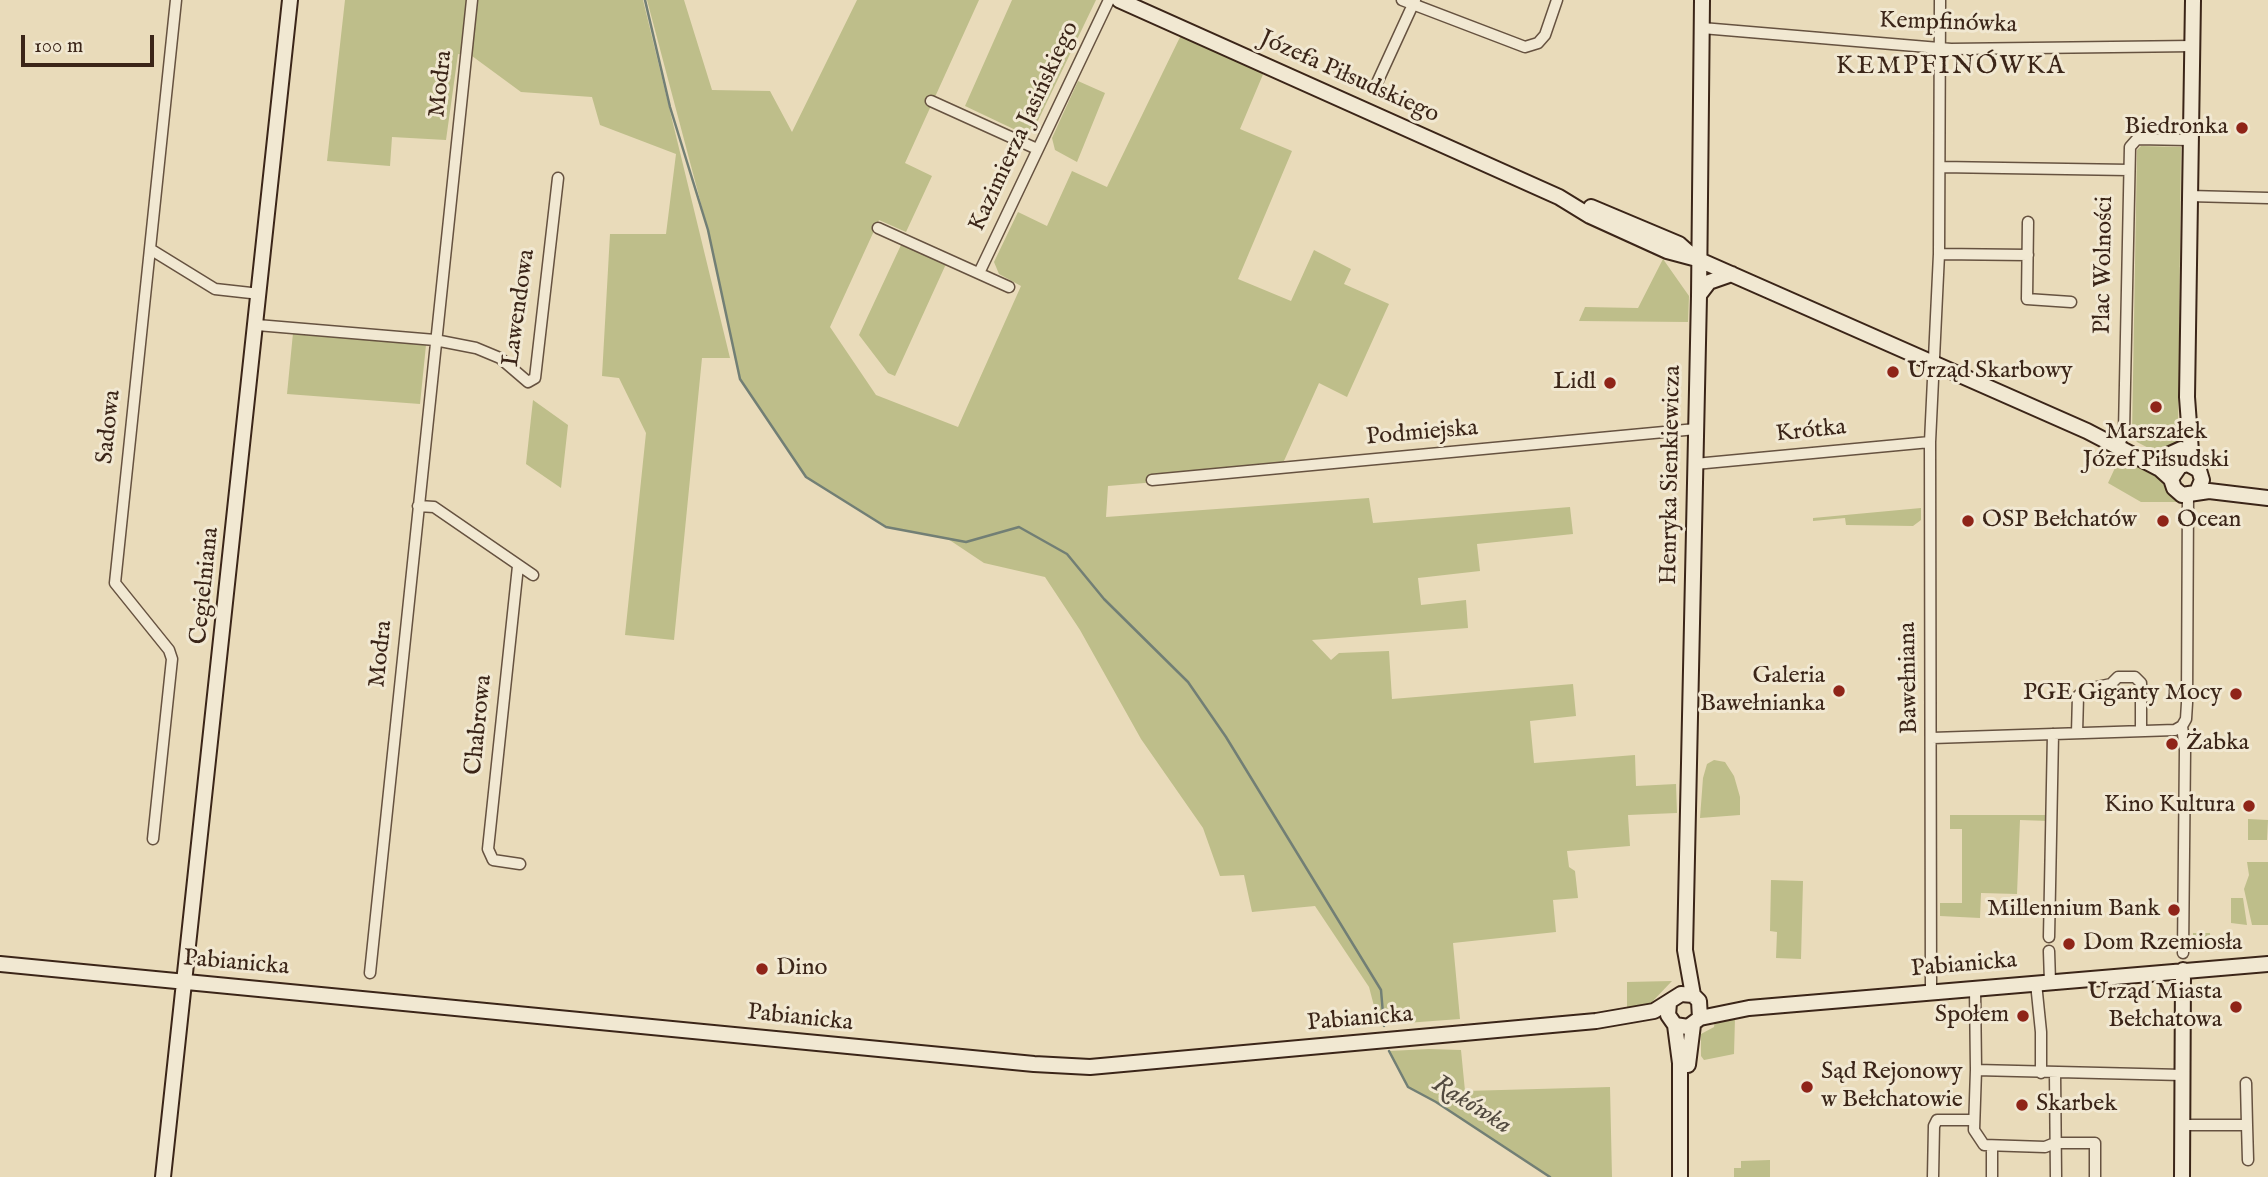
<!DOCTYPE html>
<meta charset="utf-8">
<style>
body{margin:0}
#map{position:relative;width:2268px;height:1177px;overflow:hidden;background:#e9dbba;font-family:"IM FELL English",serif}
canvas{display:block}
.scale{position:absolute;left:21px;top:35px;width:133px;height:32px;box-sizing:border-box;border:4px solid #3b2518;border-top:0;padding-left:9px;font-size:21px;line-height:24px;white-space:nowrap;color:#3b2518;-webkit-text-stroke:5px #f1e8d2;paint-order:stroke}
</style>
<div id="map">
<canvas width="2268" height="1177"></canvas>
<div class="scale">100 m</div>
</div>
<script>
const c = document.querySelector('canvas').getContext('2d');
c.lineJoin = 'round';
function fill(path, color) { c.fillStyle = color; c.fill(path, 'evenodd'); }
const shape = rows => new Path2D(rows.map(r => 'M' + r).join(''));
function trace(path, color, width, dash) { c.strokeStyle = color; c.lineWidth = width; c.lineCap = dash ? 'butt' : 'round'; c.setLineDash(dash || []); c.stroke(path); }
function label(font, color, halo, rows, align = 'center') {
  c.font = font + ' "IM FELL English",serif'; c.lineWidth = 6; c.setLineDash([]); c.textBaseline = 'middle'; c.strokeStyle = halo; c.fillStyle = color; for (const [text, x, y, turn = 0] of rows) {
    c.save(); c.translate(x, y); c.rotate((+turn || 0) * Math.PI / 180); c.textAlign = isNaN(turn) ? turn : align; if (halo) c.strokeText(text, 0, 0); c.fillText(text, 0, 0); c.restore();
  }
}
const green = shape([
 [345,0,643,0,730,358,702,358,674,640,625,635,646,433,619,378,602,376,610,234,666,234,676,154,600,125,592,97,521,92,472,56,458,54,446,140,392,137,390,166,327,161],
 [647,0,684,0,712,90,770,91,792,132,857,0,979,0,905,163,932,176,906,232,879,220,830,327,876,395,958,427,1021,286,999,274,994,262,1018,212,1047,226,1072,171,1107,187,1181,35,1264,72,1240,129,1292,151,1238,279,1291,301,1314,250,1351,269,1344,284,1389,304,1347,397,1319,383,1279,472,1108,486,1106,517,1369,498,1373,523,1570,507,1573,534,1477,544,1480,571,1418,578,1421,605,1466,600,1468,628,1312,640,1331,660,1339,653,1389,651,1392,699,1573,684,1576,716,1530,721,1534,763,1635,755,1636,786,1676,784,1677,813,1628,815,1630,846,1567,851,1569,867,1575,871,1578,898,1553,900,1556,932,1453,943,1460,1019,1379,1025,1369,987,1315,906,1252,912,1244,875,1220,876,1203,828,1141,739,1080,630,1045,577,984,563,948,539,886,527,806,477,740,379,708,230],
 [1012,0,1096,0,1033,131,1022,133,965,106],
 [1078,81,1105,93,1077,162,1055,150,1052,138],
 [2141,146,2181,147,2178,438,2175,445,2160,454,2137,442,2132,435,2137,150],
 [901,245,946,264,895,376,888,373,859,335],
 [1663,259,1689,296,1688,322,1579,321,1585,307,1638,308],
 [293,333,426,345,420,404,287,394],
 [533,400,568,425,561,488,526,464],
 [2120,457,2152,470,2178,502,2141,502,2108,483],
 [1921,508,1921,520,1913,526,1846,525,1845,518,1813,521,1813,518],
 [1714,760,1725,762,1734,776,1740,797,1740,815,1700,818,1703,778,1707,764],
 [1950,815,2049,815,2049,821,2020,820,2017,894,1981,893,1980,918,1940,916,1940,903,1962,903,1962,829,1950,829],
 [2248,819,2268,820,2267,840,2248,840],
 [2247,862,2268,862,2268,925,2252,925,2244,889,2249,875],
 [1771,880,1803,881,1801,959,1776,958,1777,932,1770,931],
 [2231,898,2243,898,2247,925,2231,923],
 [2193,933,2210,933,2210,950,2186,952,2193,949],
 [1672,981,1651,1003,1627,1008,1627,982],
 [1735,1018,1734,1054,1704,1060,1701,1056,1701,1034,1714,1027,1715,1020],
 [1429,1049,1461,1050,1465,1091,1610,1087,1612,1177,1550,1177,1437,1102,1408,1087,1389,1051],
 [1770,1160,1770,1177,1734,1177,1734,1168,1741,1168,1741,1161]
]);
const stream = shape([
 [645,0,670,107,708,230,740,379,806,477,886,527,966,542,1019,527,1067,554,1104,599,1188,682,1226,737,1381,990,1384,1026],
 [1389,1051,1408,1087,1436,1102,1550,1177]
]);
const street = shape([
 [1402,0,1525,47,1538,43,1545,35,1557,0],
 [1702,28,1951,49,2193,46],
 [1376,85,1415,0],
 [931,101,1037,149],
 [1941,167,2129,170],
 [2189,196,2268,198],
 [2028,222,2027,299,2071,302],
 [878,228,1009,287],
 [150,249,215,289,260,294],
 [1939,254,2028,255],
 [979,273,1109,0],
 [257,325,435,340,476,348,500,358,528,382,535,378,558,178],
 [2119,446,2124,431,2130,147,2137,139,2190,140],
 [1695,464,1930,442],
 [1152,480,1696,429],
 [418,506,434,507,533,575],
 [518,566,488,849,493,860,520,864],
 [2182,726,2186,719,2187,703,2188,495],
 [2182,726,2185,750,2183,953],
 [2077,733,2078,696,2087,689,2111,684,2118,677,2135,677,2141,683,2141,730],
 [1932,738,2175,730,2182,726],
 [153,839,172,659,169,650,115,583,176,0],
 [2049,937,2053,734],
 [2049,951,2050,982],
 [370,973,472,0],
 [2036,983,2041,1032,2041,1073],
 [1975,988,1976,1070],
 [1931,992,1930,442,1939,254,1940,0],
 [2055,1073,2056,1177],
 [2182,1125,2247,1125,2246,1083],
 [2247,1125,2248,1160],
 [1933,1177,1934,1126,1937,1120,1974,1120],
 [1992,1177,1992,1146],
 [2095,1177,2095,1143,2055,1143,2045,1147,1984,1145,1974,1130,1976,1070,2182,1075]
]);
const secondary = shape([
 [1119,0,1559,197,1590,216,1667,251,1697,259,2087,431,2160,469,2171,479],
 [1591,207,1679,244,1689,253],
 [1699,295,1709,282,1732,274],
 [2159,459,2181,449],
 [2192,465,2187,397,2193,0],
 [2197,492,2202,480,2199,470,2188,464,2180,466,2171,479,2174,488,2182,495,2209,491,2268,498],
 [0,964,1034,1064,1090,1067,1596,1021,1654,1011,1681,994,1693,995,1699,1001,1700,1018,1688,1027,1675,1025,1668,1015,1669,1003],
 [1693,995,1685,950,1699,296,1702,0],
 [1700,1018,1749,1008,2268,964],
 [1675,1025,1680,1063,1680,1177],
 [1688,1065,1693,1025],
 [163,1177,290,0],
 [2182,1177,2183,970]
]);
const markers = [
 [2242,128,7,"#8f2418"],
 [1893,372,7,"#8f2418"],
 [1610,383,7,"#8f2418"],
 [2156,407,7,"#8f2418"],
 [1968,521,7,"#8f2418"],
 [2163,521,7,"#8f2418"],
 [1839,691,7,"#8f2418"],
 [2236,694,7,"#8f2418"],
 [2172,744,7,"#8f2418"],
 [2249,806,7,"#8f2418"],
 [2174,910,7,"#8f2418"],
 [2069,944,7,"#8f2418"],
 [762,969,7,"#8f2418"],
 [2236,1007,7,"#8f2418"],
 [2023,1016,7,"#8f2418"],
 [1807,1087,7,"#8f2418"],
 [2022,1105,7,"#8f2418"]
];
const streetNames = [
 ["Kempfinówka",1948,24,2],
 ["Józefa Piłsudskiego",1349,78,24],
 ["Modra",442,84,-84],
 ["Kazimierza Jasińskiego",1025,127,-65],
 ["Plac Wolności",2105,265,-89],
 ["Lawendowa",520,308,-82],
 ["Sadowa",110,427,-84],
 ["Krótka",1811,432,-6],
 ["Podmiejska",1422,434,-5],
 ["Henryka Sienkiewicza",1672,475,-89],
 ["Cegielniana",206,586,-84],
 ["Modra",382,654,-84],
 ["Bawełniana",1910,678,-91],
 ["Chabrowa",480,725,-84],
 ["Pabianicka",236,964,5],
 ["Pabianicka",1964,966,-5],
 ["Pabianicka",800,1019,6],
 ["Pabianicka",1360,1020,-5]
];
const poiNames = [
 ["Biedronka",2228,128],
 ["Urząd Skarbowy",1907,372,"left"],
 ["Lidl",1596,383],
 ["Marszałek",2156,433,"center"],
 ["Józef Piłsudski",2156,461,"center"],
 ["OSP Bełchatów",1982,521,"left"],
 ["Ocean",2177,521,"left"],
 ["Galeria",1825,677],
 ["Bawełnianka",1825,705],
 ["PGE Giganty Mocy",2222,694],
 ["Żabka",2186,744,"left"],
 ["Kino Kultura",2235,806],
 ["Millennium Bank",2160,910],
 ["Dom Rzemiosła",2083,944,"left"],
 ["Dino",776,969,"left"],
 ["Urząd Miasta",2222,993],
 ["Bełchatowa",2222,1021],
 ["Społem",2009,1016],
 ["Sąd Rejonowy",1821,1073,"left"],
 ["w Bełchatowie",1821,1101,"left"],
 ["Skarbek",2036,1105,"left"]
];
const neighbourhoodNames = [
 ["KEMPFINÓWKA",1951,68]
];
const waterNames = [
 ["Rakówka",1471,1106,32]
];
fill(green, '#bebe8a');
trace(stream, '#727f75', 2.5);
trace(street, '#665240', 13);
trace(secondary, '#3b2518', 18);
trace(street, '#f1e8d2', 10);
trace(secondary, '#f1e8d2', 14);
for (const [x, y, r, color] of markers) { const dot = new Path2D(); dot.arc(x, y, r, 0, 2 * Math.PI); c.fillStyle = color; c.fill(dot); trace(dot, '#f1e8d2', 2.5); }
label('24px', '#3b2518', '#f1e8d2', streetNames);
label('24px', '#3b2518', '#f1e8d2', poiNames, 'right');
c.letterSpacing = '2px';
label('26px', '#3b2518', '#f1e8d2', neighbourhoodNames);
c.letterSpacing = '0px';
label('italic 26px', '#524a3f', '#f1e8d2', waterNames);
</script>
